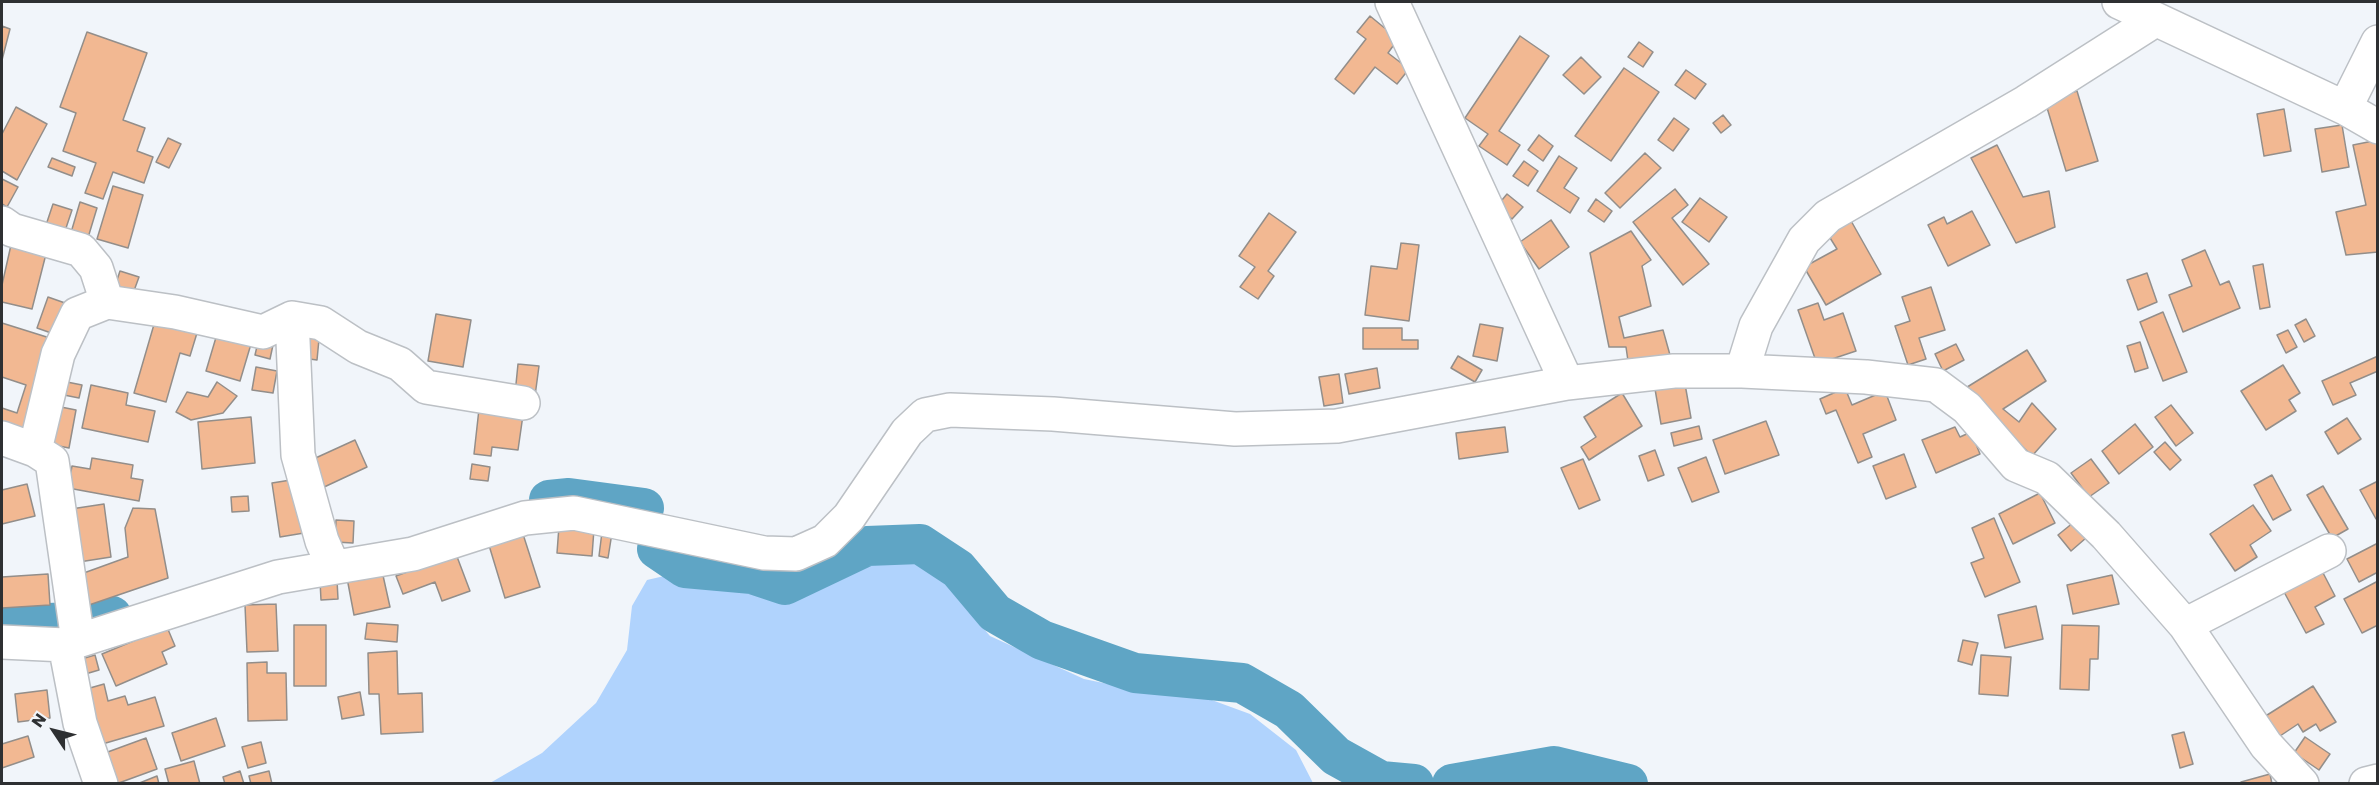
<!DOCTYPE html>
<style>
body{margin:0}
#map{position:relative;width:2379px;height:785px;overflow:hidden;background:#f1f5fa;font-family:Poppins,sans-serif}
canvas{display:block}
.frame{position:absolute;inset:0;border:3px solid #2e3032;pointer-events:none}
.north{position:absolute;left:24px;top:701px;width:60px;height:60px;-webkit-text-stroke:4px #f1f5fa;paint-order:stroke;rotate:305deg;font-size:16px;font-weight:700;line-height:24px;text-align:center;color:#2e3032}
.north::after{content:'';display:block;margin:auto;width:21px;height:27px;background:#2e3032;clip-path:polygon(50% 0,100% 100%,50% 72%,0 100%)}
</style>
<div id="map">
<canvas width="2379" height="785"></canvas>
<div class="frame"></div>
<div class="north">N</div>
</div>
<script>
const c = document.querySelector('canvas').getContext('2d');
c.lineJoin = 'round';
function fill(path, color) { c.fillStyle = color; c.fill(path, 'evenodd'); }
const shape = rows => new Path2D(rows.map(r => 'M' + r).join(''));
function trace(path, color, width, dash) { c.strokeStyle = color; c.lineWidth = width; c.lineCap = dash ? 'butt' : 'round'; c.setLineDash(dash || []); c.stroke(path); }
const green = shape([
 [914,556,947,580,971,614,990,636,1084,679,1157,694,1209,699,1250,714,1296,750,1313,783,490,783,542,753,596,703,627,650,632,606,647,580,673,574,719,585,748,588,781,599,873,562]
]);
const river = shape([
 [549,500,569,498,644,508],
 [657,549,685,568,752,574,785,585,867,546,920,544,958,569,995,613,1042,640,1135,673,1242,683,1289,710,1336,756,1381,781,1414,784],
 [2,625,95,621,112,616],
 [1452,784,1554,766,1628,784]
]);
const building = shape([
 [1370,16,1398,39,1388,53,1409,69,1397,84,1375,67,1354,94,1335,79,1366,39,1357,32,1370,16],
 [2,26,10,29,2,60,2,26],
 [87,32,147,53,123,120,145,128,137,151,153,157,144,183,113,172,103,199,85,193,96,163,63,151,76,113,60,107,87,32],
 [1520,36,1549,56,1499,131,1520,145,1507,165,1479,146,1488,134,1465,118,1520,36],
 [1639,42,1653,52,1643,67,1628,57,1639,42],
 [1581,57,1601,77,1584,94,1563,75,1581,57],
 [1624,68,1659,92,1611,161,1575,136,1624,68],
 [1686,70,1706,84,1695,99,1675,85,1686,70],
 [2077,91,2098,161,2066,171,2045,101,2077,91],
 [16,107,47,124,17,180,2,171,2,134,16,107],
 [2284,109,2291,151,2264,156,2257,114,2284,109],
 [1723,115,1731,125,1721,133,1713,123,1723,115],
 [1674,118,1689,129,1673,151,1658,140,1674,118],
 [2342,125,2349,167,2322,172,2315,129,2342,125],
 [1539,135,1553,146,1543,161,1528,150,1539,135],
 [168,138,181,144,169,168,156,162,168,138],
 [2378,140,2378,252,2346,255,2336,212,2366,205,2353,145,2378,140],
 [1997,145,2023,197,2049,191,2055,227,2016,243,1971,158,1997,145],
 [1645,153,1661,168,1620,208,1605,193,1645,153],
 [1559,156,1577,168,1564,188,1579,198,1570,213,1537,191,1559,156],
 [52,158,75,167,72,176,48,167,52,158],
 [1524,161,1538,171,1528,186,1513,176,1524,161],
 [2,179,18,187,7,207,2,204,2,179],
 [113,186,143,195,128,248,97,239,113,186],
 [1675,189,1688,205,1672,218,1709,264,1683,285,1633,222,1675,189],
 [1507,194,1523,207,1512,219,1497,206,1507,194],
 [1700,198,1727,217,1709,242,1682,222,1700,198],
 [1596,199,1612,211,1604,222,1588,211,1596,199],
 [80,202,97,208,87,241,70,236,80,202],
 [53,204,72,210,65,231,46,225,53,204],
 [1972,211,1990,245,1948,266,1928,225,1944,217,1947,224,1972,211],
 [1269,213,1296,232,1268,271,1274,276,1258,299,1240,287,1255,267,1239,256,1269,213],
 [1850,219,1881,274,1826,305,1804,267,1837,249,1827,233,1850,219],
 [1551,220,1569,247,1539,269,1520,242,1551,220],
 [1631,231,1651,260,1642,266,1651,306,1619,317,1624,338,1663,330,1670,355,1628,361,1626,347,1609,347,1590,253,1631,231],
 [1401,243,1419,245,1409,321,1365,315,1371,266,1397,269,1401,243],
 [11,245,46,254,32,309,2,302,2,285,11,245],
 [2205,250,2220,285,2229,281,2240,308,2183,332,2169,295,2192,286,2182,260,2205,250],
 [2263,264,2270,307,2260,309,2253,266,2263,264],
 [120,271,139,277,131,299,113,292,120,271],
 [2147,273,2157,302,2138,310,2127,280,2147,273],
 [1931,287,1945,330,1919,338,1926,359,1908,365,1895,326,1910,321,1902,297,1931,287],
 [48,297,65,303,54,334,37,328,48,297],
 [1818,303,1824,320,1843,313,1856,351,1817,364,1798,310,1818,303],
 [2163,312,2187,372,2163,381,2140,322,2163,312],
 [436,314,471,320,463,367,428,361,436,314],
 [2306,319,2315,336,2304,342,2295,325,2306,319],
 [155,321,197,333,190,356,180,353,166,402,134,393,155,321],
 [2,323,53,339,23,432,2,425,2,408,17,413,26,385,2,377,2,323],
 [1480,324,1503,328,1497,361,1473,356,1480,324],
 [1363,328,1402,328,1402,340,1418,340,1418,349,1363,349,1363,328],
 [2288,330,2297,347,2286,353,2277,335,2288,330],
 [217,334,251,344,240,381,206,371,217,334],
 [304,337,319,339,317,360,302,358,304,337],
 [258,342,273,345,270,359,255,355,258,342],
 [2140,342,2148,368,2135,372,2127,346,2140,342],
 [1956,344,1964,360,1943,371,1935,354,1956,344],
 [2027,350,2046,381,2003,409,2019,422,2032,403,2056,429,2032,456,1964,389,2027,350],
 [1458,356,1482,370,1475,382,1451,368,1458,356],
 [2378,356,2378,371,2350,383,2356,395,2333,405,2322,381,2378,356],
 [518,364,539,366,535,396,515,394,518,364],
 [2283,365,2300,393,2289,400,2296,411,2266,430,2241,391,2283,365],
 [256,367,277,371,273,393,252,390,256,367],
 [1377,368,1380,388,1349,394,1345,374,1377,368],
 [1339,374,1343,403,1324,406,1319,377,1339,374],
 [67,382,82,385,79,398,64,395,67,382],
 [217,382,237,396,223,413,191,420,176,412,187,392,208,397,217,382],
 [1685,384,1691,418,1661,424,1655,389,1685,384],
 [91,385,128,393,126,405,155,411,148,442,82,428,91,385],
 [1845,388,1852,405,1885,391,1896,420,1863,434,1872,457,1858,463,1836,410,1826,414,1820,399,1845,388],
 [1622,393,1642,426,1589,460,1581,447,1596,437,1584,417,1622,393],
 [2171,405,2193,433,2176,446,2155,417,2171,405],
 [56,406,76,410,69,448,49,444,56,406],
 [479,409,523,415,518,450,492,447,491,456,474,454,479,409],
 [251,417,255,463,202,469,198,422,251,417],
 [2347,418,2361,439,2338,454,2325,432,2347,418],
 [1766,421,1779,455,1725,474,1713,440,1766,421],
 [2135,424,2153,447,2119,474,2102,451,2135,424],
 [1699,426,1702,439,1674,446,1671,433,1699,426],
 [1505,427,1508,452,1459,459,1456,433,1505,427],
 [1955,427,1960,437,1971,432,1980,454,1936,473,1922,440,1955,427],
 [355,440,367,467,322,488,309,461,355,440],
 [2165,442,2181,460,2170,470,2154,452,2165,442],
 [1655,450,1664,475,1648,481,1639,456,1655,450],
 [1904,454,1916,487,1886,499,1873,466,1904,454],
 [1706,457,1719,492,1692,502,1678,468,1706,457],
 [92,458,133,465,131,478,143,480,139,501,68,488,72,466,90,469,92,458],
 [1583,459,1600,500,1579,509,1561,468,1583,459],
 [2091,459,2109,483,2089,497,2071,473,2091,459],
 [472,464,490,467,488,481,470,479,472,464],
 [2272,475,2291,510,2273,520,2254,485,2272,475],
 [297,479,304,533,280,537,272,483,297,479],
 [2378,481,2378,518,2376,519,2360,490,2378,481],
 [27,484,35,516,2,524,2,490,27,484],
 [2323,486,2348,529,2332,538,2307,495,2323,486],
 [2040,493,2055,523,2013,544,1999,514,2040,493],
 [248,496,249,511,232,512,231,497,248,496],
 [104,504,111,557,79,562,71,509,104,504],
 [2253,505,2271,531,2250,545,2257,557,2235,571,2210,534,2253,505],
 [133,508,155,509,168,578,89,605,81,574,128,557,125,528,133,508],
 [1994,518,2020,582,1985,597,1971,563,1984,558,1972,528,1994,518],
 [336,520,354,521,353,543,335,542,336,520],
 [2074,522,2086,538,2071,551,2058,535,2074,522],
 [559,526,594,529,592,556,557,553,559,526],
 [522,531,540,587,505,598,488,542,522,531],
 [602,532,612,533,608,558,599,556,602,532],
 [2378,543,2378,572,2359,582,2347,559,2378,543],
 [456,554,470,591,442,601,435,582,403,594,396,576,456,554],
 [2321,569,2335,596,2315,607,2324,624,2306,633,2283,590,2321,569],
 [382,571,390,607,354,615,347,578,382,571],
 [48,574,50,605,2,608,2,577,48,574],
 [2112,575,2119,604,2073,614,2067,585,2112,575],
 [337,580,338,599,321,600,320,581,337,580],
 [2378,581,2378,625,2362,633,2344,599,2378,581],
 [276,604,278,651,247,652,245,605,276,604],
 [2036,606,2043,639,2005,648,1998,615,2036,606],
 [367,623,398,625,397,642,365,639,367,623],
 [294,625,326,625,326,686,294,686,294,625],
 [2062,625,2099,626,2098,659,2090,659,2089,690,2060,689,2062,625],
 [167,627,175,646,162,652,167,664,116,686,102,654,167,627],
 [1963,640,1978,643,1972,665,1958,661,1963,640],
 [397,651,398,694,422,693,423,732,381,734,379,694,369,694,368,653,397,651],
 [95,655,99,670,82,675,78,660,95,655],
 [1981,655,2011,657,2008,696,1979,694,1981,655],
 [267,662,267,673,286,673,287,720,248,721,247,663,267,662],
 [104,684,108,701,125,696,128,705,155,697,164,726,99,745,83,690,104,684],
 [2313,686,2336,722,2320,731,2316,724,2303,732,2298,724,2277,738,2264,717,2313,686],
 [47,690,50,718,18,722,15,694,47,690],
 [360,692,364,715,342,719,338,697,360,692],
 [216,718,225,746,181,761,172,733,216,718],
 [2184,732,2193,764,2180,768,2172,735,2184,732],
 [28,736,34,757,2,768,2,744,28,736],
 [2305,737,2330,754,2319,770,2294,753,2305,737],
 [146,738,157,769,116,784,105,753,146,738],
 [261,742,266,763,248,768,242,747,261,742],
 [194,761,200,784,169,784,165,769,194,761],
 [240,771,244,784,225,784,223,777,240,771],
 [269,771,272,784,251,784,249,776,269,771],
 [2270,774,2272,784,2241,784,2241,782,2270,774],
 [157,776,159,784,137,784,157,776]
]);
const minor = shape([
 [1392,2,1567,383],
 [2119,2,2345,108,2378,42],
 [2345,108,2378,127],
 [2,223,12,230,81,250,96,268,107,302],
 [292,318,298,455,322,541,333,566],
 [1742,371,1756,326,1804,240,1828,216,2026,102,2155,20],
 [2,438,35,450,58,354,77,314,107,302,175,312,263,332,292,318,321,323,358,347,400,364,426,387,523,403],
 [35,450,52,461,78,641],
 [2185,625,2329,551],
 [2,642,65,645,278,577,413,554,525,518,574,513,764,553,796,554,825,541,849,517,907,432,925,415,950,410,1053,414,1235,429,1337,426,1567,383,1674,371,1742,371,1866,377,1936,385,1967,408,2016,465,2047,478,2106,535,2185,625,2266,745,2302,784],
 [65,645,80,723,101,784],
 [2366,784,2378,781]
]);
fill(green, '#b0d3fd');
trace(river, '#5fa5c5', 40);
fill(building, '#f2b892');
trace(building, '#938e8a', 1.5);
trace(minor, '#bcc0c5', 36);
trace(minor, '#fff', 33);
</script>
